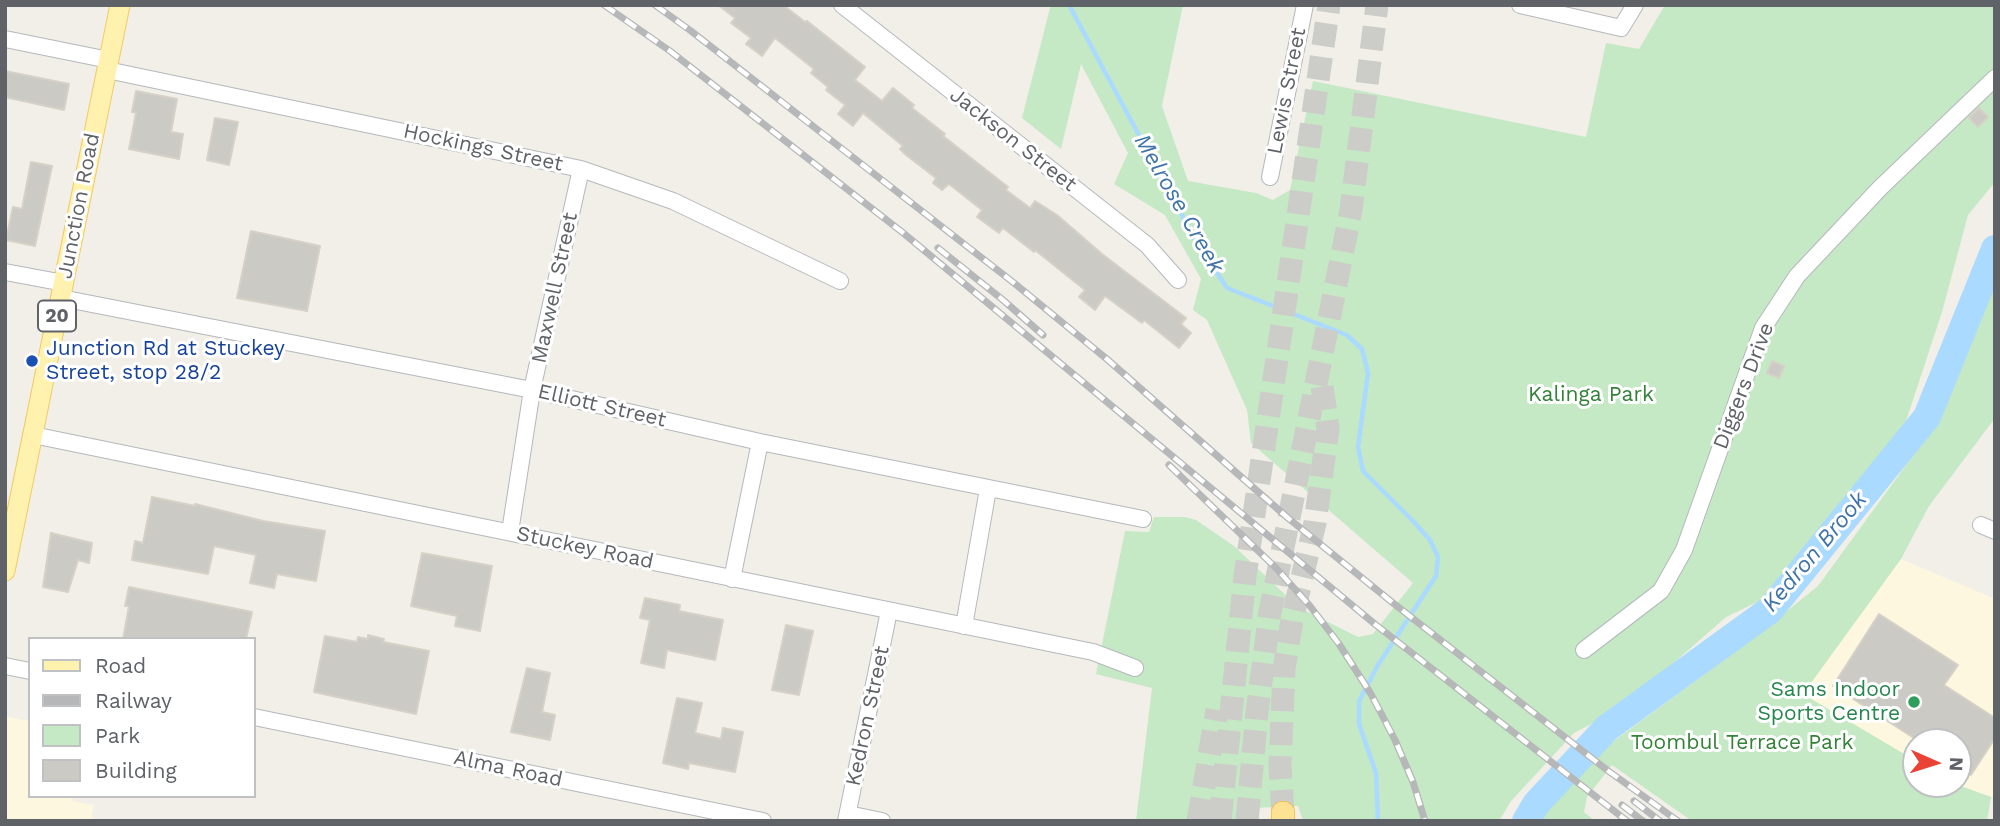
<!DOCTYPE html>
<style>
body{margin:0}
#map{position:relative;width:2000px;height:826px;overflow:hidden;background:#f1efe8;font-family:"Work Sans",sans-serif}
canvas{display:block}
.frame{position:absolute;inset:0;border:7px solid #5f6368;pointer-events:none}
.legend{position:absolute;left:28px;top:637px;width:228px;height:161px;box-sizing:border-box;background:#fff;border:2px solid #bfc1c3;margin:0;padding:9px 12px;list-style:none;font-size:21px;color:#5f6368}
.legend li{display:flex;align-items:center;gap:14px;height:35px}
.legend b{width:35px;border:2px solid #bfc1c3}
.north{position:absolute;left:1902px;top:728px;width:70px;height:70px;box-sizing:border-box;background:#fff;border:2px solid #bfc1c3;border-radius:50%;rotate:93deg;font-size:19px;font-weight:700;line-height:28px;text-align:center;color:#5f6368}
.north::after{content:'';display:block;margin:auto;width:24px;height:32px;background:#ea4335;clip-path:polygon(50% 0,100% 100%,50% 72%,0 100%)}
</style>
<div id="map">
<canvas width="2000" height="826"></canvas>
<div class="frame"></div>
<ul class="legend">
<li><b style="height:9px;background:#fff2af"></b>Road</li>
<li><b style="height:9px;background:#b6b7b8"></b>Railway</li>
<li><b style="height:19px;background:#c5e8c5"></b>Park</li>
<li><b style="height:19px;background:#cccac5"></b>Building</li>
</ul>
<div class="north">N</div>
</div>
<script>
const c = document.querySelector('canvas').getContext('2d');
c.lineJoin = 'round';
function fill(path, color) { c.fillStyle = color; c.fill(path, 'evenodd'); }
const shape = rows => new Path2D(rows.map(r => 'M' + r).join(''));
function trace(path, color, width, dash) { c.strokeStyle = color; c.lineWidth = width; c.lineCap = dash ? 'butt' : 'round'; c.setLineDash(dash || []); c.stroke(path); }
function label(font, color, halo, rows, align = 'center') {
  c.font = font + ' "Work Sans",sans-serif'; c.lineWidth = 6; c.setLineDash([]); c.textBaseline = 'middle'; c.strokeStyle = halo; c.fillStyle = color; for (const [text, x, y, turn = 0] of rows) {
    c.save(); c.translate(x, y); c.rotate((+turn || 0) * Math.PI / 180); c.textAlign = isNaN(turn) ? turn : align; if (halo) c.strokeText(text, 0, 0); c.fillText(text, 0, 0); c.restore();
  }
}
const commercial = shape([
 [1901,559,1995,599,1995,798,1955,784,1958,784,1958,742,1916,742,1916,761,1802,695],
 [7,717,30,721,30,796,73,796,72,801,94,805,91,821,5,821,5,726]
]);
const green = shape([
 [1049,5,1183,5,1162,106,1188,181,1256,193,1273,200,1290,190,1313,81,1586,137,1606,43,1639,49,1665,5,1995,5,1995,182,1968,215,1942,312,1906,421,1774,594,1726,617,1622,708,1574,733,1511,801,1499,821,1303,821,1298,806,1254,808,1253,821,1136,821,1152,688,1096,674,1125,531,1149,532,1154,517,1185,517,1196,520,1234,546,1298,607,1358,637,1373,634,1413,583,1251,443,1247,410,1207,320,1193,310,1201,279,1165,215,1114,184,1128,153,1081,64,1061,149,1022,118,1050,8],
 [1995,276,1995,418,1929,506,1901,559,1803,694,1916,761,1916,784,1955,784,1991,797,1987,821,1692,821,1612,765,1587,797,1584,812,1595,821,1542,821,1548,809,1603,749,1750,641,1818,586,1936,424]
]);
const stream = shape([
 [1069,5,1197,243,1227,288,1347,335,1362,349,1368,373,1358,447,1363,471,1412,520,1430,540,1438,557,1436,576,1378,665,1359,701,1359,724,1376,773,1378,821]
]);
const river = shape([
 [1526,821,1536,804,1607,728,1770,610,1927,417,1995,249]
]);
const building = shape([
 [718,5,783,5,805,22,807,21,865,67,855,80,882,101,893,88,914,105,912,108,945,134,943,136,1008,187,1006,190,1030,208,1035,201,1057,215,1102,254,1186,318,1181,324,1191,333,1179,348,1144,320,1142,323,1105,296,1095,310,1079,297,1085,290,1035,250,1034,252,1003,228,999,233,977,217,982,210,949,184,942,190,933,183,936,178,906,155,900,149,903,146,863,113,853,126,838,114,845,105,826,90,828,87,811,73,814,69,775,38,762,56,746,44,751,38,731,23,735,18,718,5],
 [5,71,69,84,64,110,5,97,5,71],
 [136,91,177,99,171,132,183,134,179,159,129,149,136,113,132,112,136,91],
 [1979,108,1988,117,1978,127,1969,118,1979,108],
 [215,118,238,122,229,165,207,160,215,118],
 [31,162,52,166,35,246,6,240,13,207,22,209,31,162],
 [251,231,320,246,307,311,237,298,251,231],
 [1772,361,1784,366,1779,378,1767,373,1772,361],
 [152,497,195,506,195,504,263,521,325,531,316,581,277,574,274,588,250,583,256,555,214,546,208,574,132,560,135,541,143,543,152,497],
 [51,533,92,543,89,563,78,560,68,592,43,587,51,533],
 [422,553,492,566,480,631,455,626,457,616,411,606,422,553],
 [129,587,252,612,246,639,123,639,129,606,125,606,129,587],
 [645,598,680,605,679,611,723,620,715,660,667,650,664,668,641,663,650,620,640,618,645,598],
 [1879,614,1958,665,1944,685,1995,718,1995,738,1971,775,1958,766,1958,742,1920,742,1833,686,1879,614],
 [786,625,813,631,799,695,772,690,786,625],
 [368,635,384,639,383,642,429,651,416,714,314,692,325,636,357,642,358,637,368,639,368,635],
 [527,668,550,673,542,712,555,715,550,740,511,732,527,668],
 [677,698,702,703,695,733,721,739,723,728,743,732,735,772,689,763,688,769,663,763,677,698]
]);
const highwayTunnel = shape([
 [1283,813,1280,766,1284,669,1292,620,1315,523,1328,429,1322,386],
 [1198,821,1217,710],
 [1220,821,1245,576,1329,5],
 [1247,821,1257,712,1270,612,1351,210,1377,5]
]);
const minor = shape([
 [842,5,1147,245,1178,280],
 [1520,5,1621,28,1635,5],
 [5,39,109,60],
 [107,70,581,169,673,201,840,281],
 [1270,177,1305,5],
 [5,272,64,283],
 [61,298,532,390,760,442,1143,519],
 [33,435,1093,652,1135,668],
 [1981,525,1995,531],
 [510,532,532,390,581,169],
 [732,579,760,442],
 [964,626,988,489],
 [1584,650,1661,591,1684,550,1763,328,1797,276,1880,188,1995,78],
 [5,666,30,671],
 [254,717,763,821],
 [848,814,882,821],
 [846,821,889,611]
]);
const major = shape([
 [5,571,120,5]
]);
const highway = shape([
 [1283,813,1283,821]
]);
const rail = shape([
 [604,5,670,51,902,232,1376,625,1627,821],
 [655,5,691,31,1014,283,1108,360,1288,518,1393,603,1607,770,1678,821],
 [938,248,1003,300,1043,335],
 [1169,465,1276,568,1310,606,1339,644,1371,694,1395,740,1413,782,1425,821],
 [1634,801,1660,821],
 [1622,805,1643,821]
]);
const markers = [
 [32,361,7,"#1a4fb4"],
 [1914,702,7,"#2e9e5b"]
];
const shields = [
 [57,316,38]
];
const shieldNames = [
 ["20",57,316]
];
const streetNames = [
 ["Lewis Street",1287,91,-79],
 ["Jackson Street",1013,140,38],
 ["Hockings Street",483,148,12],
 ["Junction Road",79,206,-79],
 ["Maxwell Street",555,288,-78],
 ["Diggers Drive",1744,386,-69],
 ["Elliott Street",602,406,13],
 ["Stuckey Road",585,548,12],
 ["Kedron Street",868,716,-78],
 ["Alma Road",508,769,12]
];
const transitNames = [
 ["Junction Rd at Stuckey",46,349],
 ["Street, stop 28/2",46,373]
];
const parkNames = [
 ["Kalinga Park",1591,395],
 ["Toombul Terrace Park",1742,743]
];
const leisureNames = [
 ["Sams Indoor",1900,690],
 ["Sports Centre",1900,714]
];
const waterNames = [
 ["Melrose Creek",1179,204,60],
 ["Kedron Brook",1815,552,-50]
];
fill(commercial, '#fef7e0');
fill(green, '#c5e8c5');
trace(stream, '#aadaff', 4.5);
trace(river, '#aadaff', 28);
fill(building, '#cccac5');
trace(building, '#d6d1c6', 2);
trace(highwayTunnel, '#ccccc8', 23, [23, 11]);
trace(minor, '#b5b8bc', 18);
trace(major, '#f2c960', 21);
trace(highway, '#f9ab00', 24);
trace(minor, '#fff', 16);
trace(major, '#fff2af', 19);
trace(highway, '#fde293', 23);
trace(rail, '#b6b7b8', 7);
trace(rail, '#fff', 4.5, [13]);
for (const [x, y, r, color] of markers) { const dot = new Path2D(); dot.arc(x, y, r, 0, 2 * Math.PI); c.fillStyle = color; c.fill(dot); trace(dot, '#fff', 2.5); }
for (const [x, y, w] of shields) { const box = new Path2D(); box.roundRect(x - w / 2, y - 15.5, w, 31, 5); c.fillStyle = '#fff'; c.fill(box); trace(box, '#5f6368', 2); }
label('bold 19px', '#5f6368', null, shieldNames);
label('21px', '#5f6368', '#fff', streetNames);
label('21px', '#164399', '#fff', transitNames, 'left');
label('21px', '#348238', '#fff', parkNames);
label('21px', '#27864d', '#fff', leisureNames, 'right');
label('italic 23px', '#4174aa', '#fff', waterNames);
</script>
